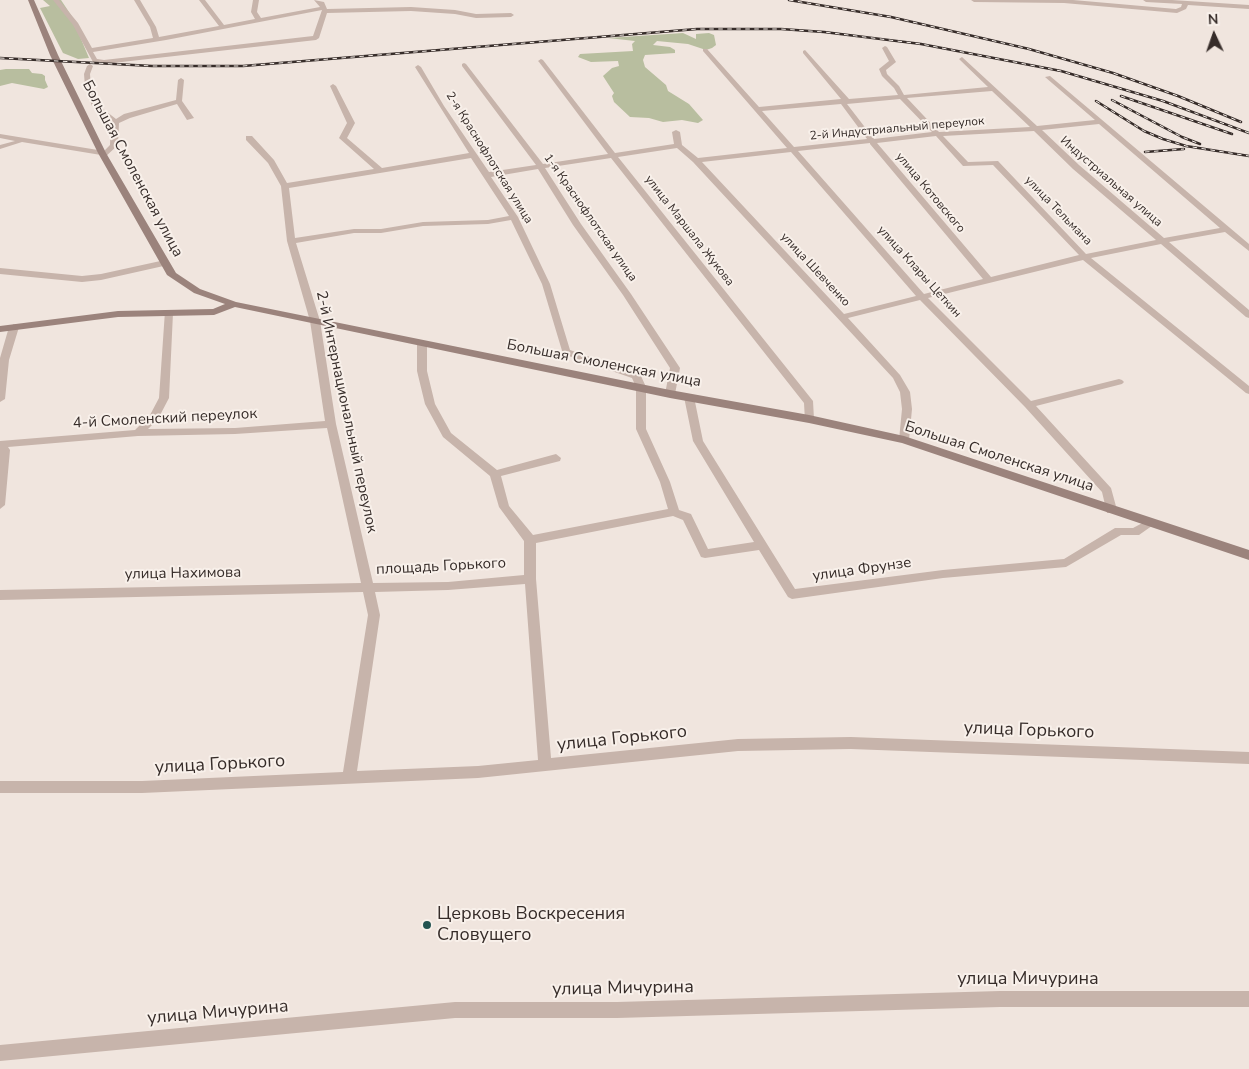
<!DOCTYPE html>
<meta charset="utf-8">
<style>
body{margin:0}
#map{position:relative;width:1249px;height:1069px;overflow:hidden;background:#f0e5de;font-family:"Nunito Sans",sans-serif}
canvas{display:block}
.north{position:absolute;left:1189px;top:10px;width:50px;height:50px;-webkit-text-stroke:4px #f8f0ea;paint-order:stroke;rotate:357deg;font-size:14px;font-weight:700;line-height:20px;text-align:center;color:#362c29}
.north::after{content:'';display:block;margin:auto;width:18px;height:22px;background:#362c29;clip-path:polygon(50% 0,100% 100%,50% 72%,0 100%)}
</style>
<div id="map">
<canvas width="1249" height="1069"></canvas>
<div class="north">N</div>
</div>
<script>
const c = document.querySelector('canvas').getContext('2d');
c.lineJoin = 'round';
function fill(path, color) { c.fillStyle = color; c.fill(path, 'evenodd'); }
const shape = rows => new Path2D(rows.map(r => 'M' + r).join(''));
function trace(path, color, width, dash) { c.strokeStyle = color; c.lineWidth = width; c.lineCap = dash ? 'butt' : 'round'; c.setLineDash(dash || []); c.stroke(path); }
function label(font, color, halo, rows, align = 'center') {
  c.font = font + ' "Nunito Sans",sans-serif'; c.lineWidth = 4; c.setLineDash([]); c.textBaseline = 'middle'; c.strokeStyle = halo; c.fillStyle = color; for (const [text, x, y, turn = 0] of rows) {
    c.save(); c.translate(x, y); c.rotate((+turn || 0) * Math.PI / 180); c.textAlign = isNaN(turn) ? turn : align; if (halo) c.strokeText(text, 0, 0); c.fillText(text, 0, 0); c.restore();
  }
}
const green = shape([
 [43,0,61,0,71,15,89,58,78,59,63,53,40,8,50,6],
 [683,33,696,39,696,34,709,33,714,35,716,45,712,48,706,50,688,44,657,41,653,45,670,47,675,50,675,53,645,55,643,60,645,67,666,85,668,91,689,104,703,120,698,123,682,120,663,122,649,118,630,117,614,102,612,96,614,93,603,76,612,68,619,66,618,61,591,62,578,57,580,54,633,51,632,44,635,41,608,38],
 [6,69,29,69,32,73,42,74,45,76,45,80,48,87,44,89,12,83,0,86,0,70]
]);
const street = shape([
 [53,0,59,0,78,23,92,48,153,38,150,27,134,0,140,0,156,27,159,37,219,26,199,0,205,0,224,25,255,19,251,12,253,0,259,0,257,12,261,18,320,7,314,0,324,2,327,9,411,7,455,10,476,14,511,13,514,15,511,17,476,18,455,14,411,11,327,13,319,38,316,40,104,64,93,62,73,25,53,0],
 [322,10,313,36,104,60,97,59,93,52,166,40,322,10],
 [971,0,1073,0,1176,9,1181,7,1182,4,1146,2,1143,0,1172,0,1249,5,1249,9,1188,5,1186,9,1177,13,1064,3,974,2,971,0],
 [885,46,887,47,896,62,886,70,887,74,899,86,904,95,988,87,960,60,959,59,962,57,1037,126,1095,120,1045,77,1050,76,1249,244,1249,251,1225,232,1169,242,1249,310,1249,318,1246,317,1161,244,1091,258,1249,386,1249,394,1246,393,1083,260,928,298,1031,401,1119,379,1122,380,1124,382,1122,384,1036,406,1111,488,1117,510,1115,513,1107,513,1102,492,1025,407,920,300,848,318,900,375,910,392,912,409,909,440,908,442,900,442,899,440,902,409,900,392,893,378,693,162,677,148,618,157,813,401,814,419,809,422,805,421,804,403,611,158,545,168,581,224,631,294,680,368,675,394,670,397,667,396,665,394,670,368,623,295,573,225,538,169,491,177,518,217,550,284,570,350,639,374,641,376,646,387,646,429,670,482,679,510,691,514,708,549,754,542,693,441,684,397,689,394,694,397,703,441,795,589,943,570,1064,559,1115,528,1133,528,1150,519,1156,523,1139,535,1121,535,1066,567,943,578,792,599,788,597,759,550,705,558,701,557,683,520,673,516,536,543,536,579,551,758,738,739,851,737,1249,752,1249,764,851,749,738,751,478,778,142,793,0,793,0,781,142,781,343,772,368,615,363,592,0,600,0,590,361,583,327,428,235,434,138,436,8,447,10,450,5,505,0,509,0,441,135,430,150,415,159,398,165,311,171,311,173,313,169,398,158,419,148,429,235,428,325,421,310,321,287,241,281,186,268,163,246,140,246,136,252,136,274,160,287,183,374,169,339,138,347,123,330,86,333,84,336,86,355,123,347,138,382,168,469,153,415,67,418,65,421,67,444,106,489,172,536,165,462,66,462,64,464,63,466,64,543,164,608,154,539,62,538,61,541,59,543,60,615,153,674,144,672,132,676,130,680,132,682,145,698,158,787,148,703,51,703,49,707,49,759,107,841,99,803,53,803,51,805,50,849,99,898,95,894,88,882,76,879,69,889,61,882,48,885,46],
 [992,91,1030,127,939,132,907,98,992,91],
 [900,99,932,132,874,139,847,104,900,99],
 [841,104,867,139,794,147,762,111,841,104],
 [1099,124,1220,228,1164,238,1079,165,1042,130,1099,124],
 [1034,131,1073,169,1156,240,1086,254,998,161,968,162,943,136,1034,131],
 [936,136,963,166,993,165,1079,255,991,277,877,143,936,136],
 [870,143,870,144,983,279,924,294,798,151,870,143],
 [791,152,916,296,844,314,702,162,791,152],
 [471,158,509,216,488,220,423,222,381,229,354,229,295,238,289,188,471,158],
 [511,220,542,284,563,354,632,378,636,387,636,429,660,482,668,509,533,535,509,506,501,476,560,461,561,458,556,454,497,470,451,433,435,404,427,371,427,343,422,340,417,343,417,371,425,404,443,437,490,476,499,507,524,541,524,575,448,582,373,583,336,424,320,321,296,243,354,233,381,233,423,226,488,224,511,220],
 [525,584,538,760,478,766,357,771,380,615,375,592,448,590,525,584],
 [90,64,93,66,90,74,91,87,98,105,116,119,124,114,176,100,178,80,181,78,184,80,182,101,194,118,187,120,177,104,130,118,119,123,118,145,104,158,101,158,101,155,22,142,0,149,0,145,15,141,0,138,0,134,104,151,110,145,111,123,92,106,85,87,84,74,87,66,90,64],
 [165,260,169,263,168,265,101,280,82,282,0,274,0,268,82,276,101,274,165,260],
 [14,324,19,327,9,360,5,399,0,402,0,358,9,327,14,324],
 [1000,991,1249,991,1249,1007,1000,1007,617,1018,455,1018,0,1061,0,1045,455,1002,617,1002,1000,991]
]);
const secondary = shape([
 [28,0,34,0,58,55,106,153,176,273,200,289,236,302,670,390,809,415,904,436,1249,550,1249,560,902,443,809,423,670,398,235,307,214,315,118,317,0,332,0,326,118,311,213,309,225,304,194,293,167,275,98,153,50,55,28,0]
]);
const rail = shape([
 [789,0,891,17,1029,49,1113,73,1178,96,1241,122],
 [0,58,152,66,243,66,697,29,781,29,824,32,921,44,1061,71,1163,101,1249,133],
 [1121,96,1232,134],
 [1112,100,1182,137,1200,144],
 [1096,101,1144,131,1163,139,1186,146,1249,156],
 [1145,152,1184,149]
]);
const markers = [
 [427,925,5,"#235350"]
];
const farStreetnames = [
 ["2-й Индустриальный переулок",897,129,-5],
 ["2-я Краснофлотская улица",489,158,58],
 ["Индустриальная улица",1111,182,41],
 ["улица Котовского",930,193,50],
 ["улица Тельмана",1058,211,46],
 ["1-я Краснофлотская улица",590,218,55],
 ["улица Маршала Жукова",689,231,52],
 ["улица Шевченко",815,270,47],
 ["улица Клары Цеткин",919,272,48]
];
const streetNames = [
 ["Большая Смоленская улица",132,169,62],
 ["Большая Смоленская улица",604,364,11],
 ["2-й Интернациональный переулок",346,412,78],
 ["4-й Смоленский переулок",165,419,-3],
 ["Большая Смоленская улица",999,457,18],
 ["площадь Горького",441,567,-3],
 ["улица Фрунзе",862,570,-8],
 ["улица Нахимова",183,574,-1]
];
const nearStreetnames = [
 ["улица Горького",1029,731,2],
 ["улица Горького",622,739,-6],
 ["улица Горького",220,765,-3],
 ["улица Мичурина",1028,980],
 ["улица Мичурина",623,989,-1],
 ["улица Мичурина",218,1013,-5]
];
const nearPoinames = [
 ["Церковь Воскресения",437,915],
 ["Словущего",437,936]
];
fill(green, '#b8be9f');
fill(street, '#c7b4ab');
fill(secondary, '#9b837c');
trace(rail, '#362c29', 2.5);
trace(rail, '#f8f0ea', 1, [4.5]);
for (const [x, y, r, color] of markers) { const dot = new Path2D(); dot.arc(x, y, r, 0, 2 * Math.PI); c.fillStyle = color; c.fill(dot); trace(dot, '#f8f0ea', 2); }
label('12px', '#362c29', '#f8f0ea', farStreetnames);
label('15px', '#362c29', '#f8f0ea', streetNames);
label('18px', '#362c29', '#f8f0ea', nearStreetnames);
label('18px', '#362c29', '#f8f0ea', nearPoinames, 'left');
</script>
